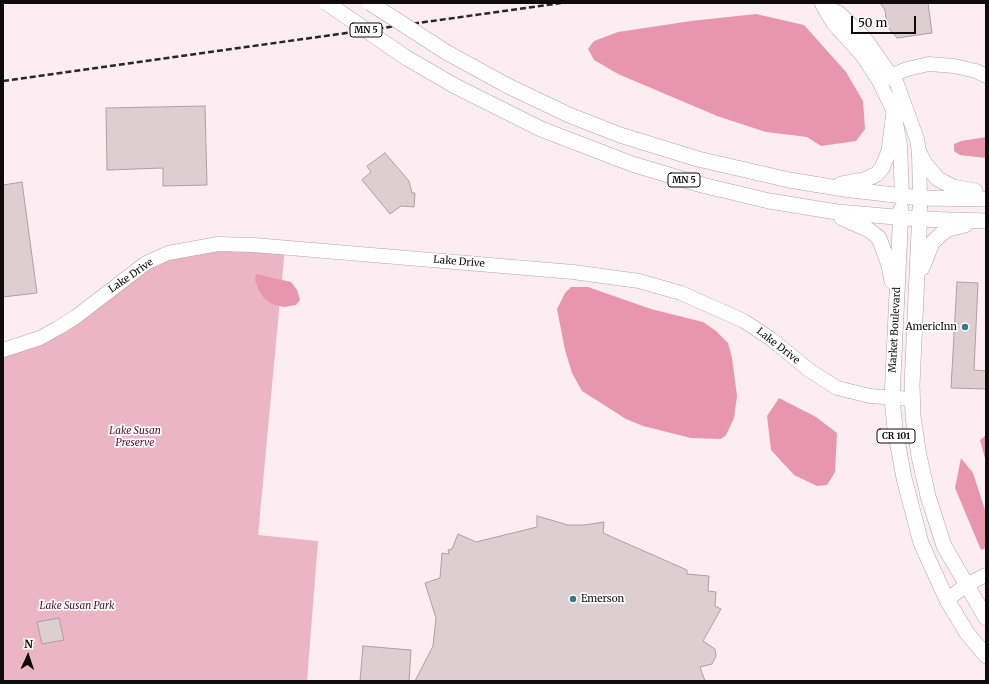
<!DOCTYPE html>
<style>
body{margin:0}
#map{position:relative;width:989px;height:684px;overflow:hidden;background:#fbedf1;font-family:Merriweather,serif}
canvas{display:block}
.frame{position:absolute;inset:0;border:4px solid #0f0a0b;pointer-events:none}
.north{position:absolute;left:8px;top:636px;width:40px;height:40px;-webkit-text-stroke:3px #fff;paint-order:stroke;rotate:3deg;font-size:11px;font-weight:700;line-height:16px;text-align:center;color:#0f0a0b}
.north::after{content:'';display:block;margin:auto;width:14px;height:18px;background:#0f0a0b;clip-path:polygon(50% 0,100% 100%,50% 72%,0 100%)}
.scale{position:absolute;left:851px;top:16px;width:65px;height:18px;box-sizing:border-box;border:2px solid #0f0a0b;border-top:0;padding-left:5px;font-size:12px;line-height:14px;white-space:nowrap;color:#0f0a0b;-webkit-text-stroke:3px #fff;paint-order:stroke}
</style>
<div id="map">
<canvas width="989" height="684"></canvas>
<div class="frame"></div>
<div class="north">N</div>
<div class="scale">50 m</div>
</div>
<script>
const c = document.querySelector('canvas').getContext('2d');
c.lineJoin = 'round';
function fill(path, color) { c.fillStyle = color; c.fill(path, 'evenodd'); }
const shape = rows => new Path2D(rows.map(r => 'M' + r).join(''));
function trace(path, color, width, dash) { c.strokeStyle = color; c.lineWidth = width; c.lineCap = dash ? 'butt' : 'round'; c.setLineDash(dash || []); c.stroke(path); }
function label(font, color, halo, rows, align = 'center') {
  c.font = font + ' Merriweather,serif'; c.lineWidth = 3.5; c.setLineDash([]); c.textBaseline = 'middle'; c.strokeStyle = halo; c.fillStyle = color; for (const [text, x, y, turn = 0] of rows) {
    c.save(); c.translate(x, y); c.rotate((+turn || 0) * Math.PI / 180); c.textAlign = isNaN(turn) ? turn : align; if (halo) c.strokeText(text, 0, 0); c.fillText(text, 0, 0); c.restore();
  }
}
const green = shape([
 [285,247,258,535,318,541,307,681,3,681,3,350,40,338,168,253]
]);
const water = shape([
 [756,14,804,25,846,72,863,101,865,129,856,141,821,146,807,137,766,132,717,116,618,74,594,60,588,49,594,41,618,32,691,21],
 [986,137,986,158,960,155,954,151,954,144,961,141],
 [256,274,291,282,297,290,300,300,296,305,284,307,272,304,264,298,259,291,255,280],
 [571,287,588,287,651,309,703,322,716,331,728,343,732,358,737,396,734,418,726,435,721,439,691,438,643,426,626,419,582,391,572,373,565,350,557,309,565,293],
 [779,398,816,417,837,433,835,472,827,485,817,486,794,475,771,450,767,416],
 [986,435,986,462,980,440],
 [961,458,973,473,986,513,986,548,981,550,955,488]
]);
const building = shape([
 [880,3,928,3,932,33,897,38,887,26,885,10,880,3],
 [205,106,207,185,163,186,163,168,107,170,106,108,205,106],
 [385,153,409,181,412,193,415,193,414,207,401,206,390,214,362,180,371,172,367,166,385,153],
 [22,182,37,293,3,297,3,185,22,182],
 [957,282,978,283,974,370,986,371,986,389,951,388,957,282],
 [537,516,568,525,584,525,604,522,603,533,687,570,687,574,709,576,708,591,716,592,715,606,721,609,703,641,715,649,716,656,712,664,700,667,705,681,415,681,433,646,436,618,425,583,440,578,442,553,449,554,448,550,452,549,458,534,476,542,537,527,537,516],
 [59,618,64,640,42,644,37,622,59,618],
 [363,646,411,650,409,681,360,681,363,646]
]);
const secondary = shape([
 [822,4,833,23,862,55,879,81,894,112,900,145,902,196],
 [824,6,839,13,864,37,897,84,917,139,919,152,920,198],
 [885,78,907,69,929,64,954,66,976,71,986,76],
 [3,350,40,338,58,328,77,316,146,263,168,253,218,244,254,245,573,272,639,281,681,293,744,321,771,339,809,370,837,388,870,396,912,399],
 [947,600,966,585,986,575]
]);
const primary = shape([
 [446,52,508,86,569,115,620,135,698,159,789,180,844,189,920,198,986,199],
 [405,57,455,86,541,129,632,164,702,185,769,201,837,212,919,219,986,221],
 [919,152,925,164,938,179,953,187,975,191],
 [841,184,867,179,877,174,882,168,889,151,894,112],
 [901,209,892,398,895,429,904,478,921,543,947,600,967,633,986,656],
 [920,209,912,385,913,417,919,456,928,496,944,546,986,618],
 [842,218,869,230,879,238,889,265,892,281],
 [922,268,932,243,940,235,948,229,965,225]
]);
const rail = shape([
 [3,81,561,3]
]);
const primaryBridge = shape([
 [327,3,405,57],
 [370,3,446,52]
]);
const markers = [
 [965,327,4,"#367a89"],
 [573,599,4,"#367a89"]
];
const shields = [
 [366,30,32],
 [684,180,32],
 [896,436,38]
];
const shieldNames = [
 ["MN 5",366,30],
 ["MN 5",684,180],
 ["CR 101",896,436]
];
const streetNames = [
 ["Lake Drive",459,262,5],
 ["Lake Drive",131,276,-35],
 ["Market Boulevard",895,330,-87],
 ["Lake Drive",778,346,38]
];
const poiNames = [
 ["AmericInn",957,327],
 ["Emerson",581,599,"left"]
];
const parkNames = [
 ["Lake Susan",135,431],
 ["Preserve",135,443],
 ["Lake Susan Park",77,606]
];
fill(green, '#ebb5c3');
fill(water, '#e896ae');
fill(building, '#dcced1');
trace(building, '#ac9fa2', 1);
trace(secondary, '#b0a3a6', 15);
trace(primary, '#b0a3a6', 16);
trace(secondary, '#fff', 14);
trace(primary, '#fff', 15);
trace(rail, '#2b2526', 2.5, [6, 3]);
trace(primaryBridge, '#b0a3a6', 16, []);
trace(primaryBridge, '#fff', 15);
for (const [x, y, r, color] of markers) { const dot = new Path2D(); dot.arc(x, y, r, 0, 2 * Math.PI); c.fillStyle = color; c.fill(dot); trace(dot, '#fff', 1.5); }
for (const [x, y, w] of shields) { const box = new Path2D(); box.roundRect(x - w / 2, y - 7, w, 14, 3); c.fillStyle = '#fff'; c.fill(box); trace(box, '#0f0a0b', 1); }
label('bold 9px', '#0f0a0b', null, shieldNames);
label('10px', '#0f0a0b', '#fff', streetNames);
label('10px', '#0f0a0b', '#fff', poiNames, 'right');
label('italic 10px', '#550c2b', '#fff', parkNames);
</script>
